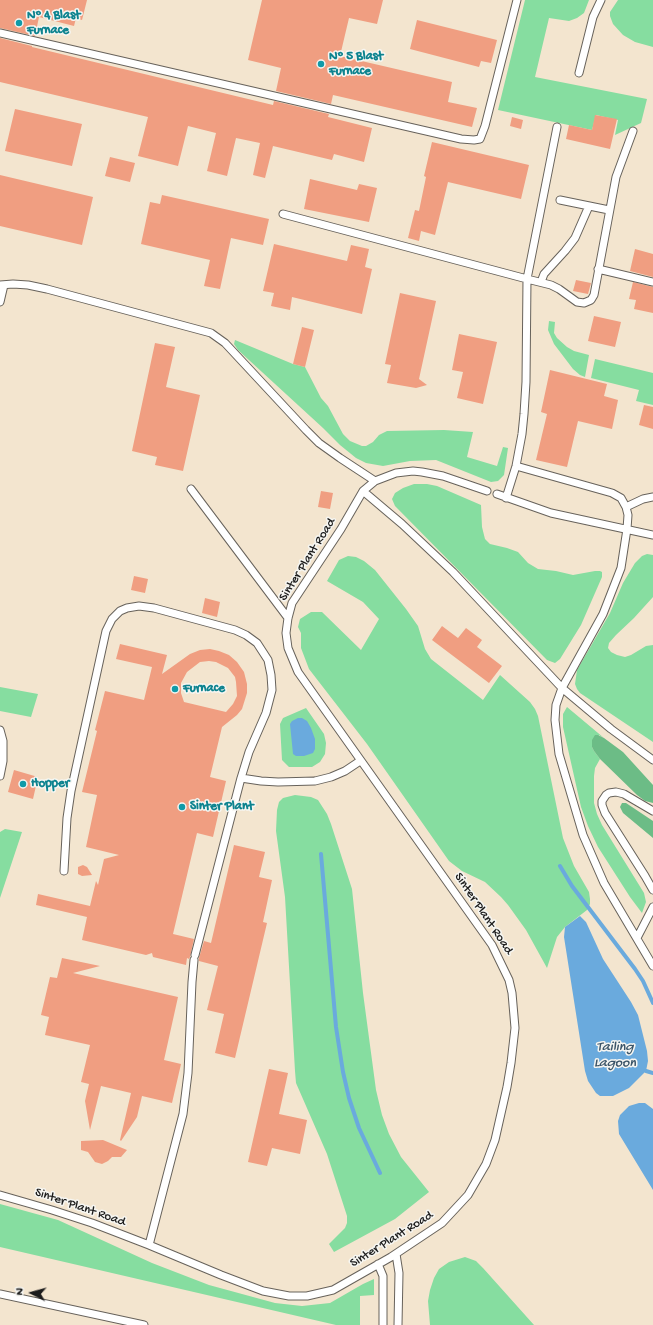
<!DOCTYPE html>
<meta charset="utf-8">
<style>
body{margin:0}
#map{position:relative;width:653px;height:1325px;overflow:hidden;background:#f3e5cf;font-family:"Gochi Hand",sans-serif}
canvas{display:block}
.north{position:absolute;left:12px;top:1273px;width:40px;height:40px;-webkit-text-stroke:3px #f6f6f2;paint-order:stroke;rotate:276deg;font-size:11px;font-weight:700;line-height:16px;text-align:center;color:#1c1c1c}
.north::after{content:'';display:block;margin:auto;width:14px;height:18px;background:#1c1c1c;clip-path:polygon(50% 0,100% 100%,50% 72%,0 100%)}
</style>
<div id="map">
<canvas width="653" height="1325"></canvas>
<div class="north">N</div>
</div>
<script>
const c = document.querySelector('canvas').getContext('2d');
c.lineJoin = 'round';
function fill(path, color) { c.fillStyle = color; c.fill(path, 'evenodd'); }
const shape = rows => new Path2D(rows.map(r => 'M' + r).join(''));
function trace(path, color, width, dash) { c.strokeStyle = color; c.lineWidth = width; c.lineCap = dash ? 'butt' : 'round'; c.setLineDash(dash || []); c.stroke(path); }
function label(font, color, halo, rows, align = 'center') {
  c.font = font + ' "Gochi Hand",sans-serif'; c.lineWidth = 3; c.setLineDash([]); c.textBaseline = 'middle'; c.strokeStyle = halo; c.fillStyle = color; for (const [text, x, y, turn = 0] of rows) {
    c.save(); c.translate(x, y); c.rotate((+turn || 0) * Math.PI / 180); c.textAlign = isNaN(turn) ? turn : align; if (halo) c.strokeText(text, 0, 0); c.fillText(text, 0, 0); c.restore();
  }
}
const green = shape([
 [525,0,589,0,584,13,577,18,569,21,549,18,535,77,647,99,641,123,615,135,618,120,596,115,592,130,498,110],
 [618,0,653,0,653,47,635,42,623,35,613,24,610,16,610,12],
 [549,321,555,322,554,333,557,338,567,347,574,351,589,355,585,377,580,375,573,369,554,344,548,330],
 [235,340,293,364,305,367,321,398,328,406,343,434,350,441,362,446,366,446,373,442,379,435,387,431,444,430,473,432,467,457,497,466,503,447,508,448,504,475,498,481,491,482,436,460,410,461,383,466,366,463,356,458,340,445,323,428,238,350,234,344],
 [595,359,653,373,653,405,636,401,639,390,591,378],
 [414,484,427,484,437,486,481,505,482,527,485,539,490,544,507,548,518,552,528,563,538,569,556,571,573,575,595,571,600,571,602,572,602,577,581,625,560,659,555,663,547,660,395,506,392,499,395,493,403,488],
 [647,554,653,555,653,597,634,618,616,635,609,643,608,648,611,652,617,655,625,657,631,655,646,646,653,645,653,742,580,693,577,689,575,684,577,670,610,613,623,583,635,563,642,556],
 [348,556,356,557,364,561,375,570,406,609,418,626,425,649,431,659,483,700,500,675,530,702,535,709,538,716,563,838,574,866,589,892,590,899,590,904,587,910,565,927,557,937,547,968,526,930,508,905,501,897,485,882,462,871,449,861,367,744,309,669,301,648,301,633,298,627,300,619,311,612,322,612,361,650,379,619,363,602,327,581,339,560],
 [0,687,38,694,31,717,0,711],
 [567,707,604,738,599,735,592,747,594,751,600,759,595,768,594,776,594,803,597,814,602,825,644,893,646,902,642,913,630,897,598,847,588,826,581,807,563,727,563,714],
 [306,708,324,734,326,743,325,754,320,762,312,767,289,767,282,760,280,724,283,718],
 [295,795,311,797,318,800,327,814,331,824,352,889,363,993,376,1090,382,1115,389,1134,401,1157,429,1192,395,1219,334,1252,329,1244,345,1228,347,1223,347,1216,327,1154,296,1083,295,1071,285,897,276,831,277,810,279,802,283,798],
 [5,829,22,832,0,898,0,832],
 [0,1204,58,1220,152,1263,209,1285,275,1303,302,1306,330,1303,363,1284,374,1279,374,1295,360,1296,360,1325,336,1325,0,1247],
 [465,1257,476,1261,483,1268,534,1325,430,1325,428,1301,430,1290,434,1278,439,1269,449,1262]
]);
const forest = shape([
 [595,735,598,735,604,738,623,752,653,785,653,803,645,801,637,795,600,759,594,751,592,747,592,740],
 [622,803,626,803,653,821,653,838,623,813,620,807]
]);
const water = shape([
 [298,718,302,718,307,721,311,728,315,739,315,749,313,753,304,756,296,756,293,754,290,724,292,721],
 [580,916,586,922,603,959,631,1002,638,1015,647,1051,648,1061,646,1071,629,1088,613,1096,600,1096,596,1093,588,1081,585,1071,564,937,565,927],
 [639,1103,645,1103,653,1109,653,1190,619,1134,618,1121,620,1115,629,1106]
]);
const stream = shape([
 [321,854,336,1027,343,1072,349,1098,359,1128,380,1173],
 [560,866,572,886,635,969,643,981,653,1003],
 [646,1071,653,1073]
]);
const building = shape([
 [0,0,87,0,82,20,76,18,74,26,39,17,35,36,0,28],
 [262,0,383,0,377,24,349,18,340,56,452,82,448,102,477,108,472,127,333,95,331,104,276,91,281,68,248,60],
 [417,20,497,40,491,63,481,61,479,67,410,49],
 [0,38,32,46,32,47,273,105,274,101,329,114,328,117,372,128,364,162,334,154,332,160,273,146,265,178,253,175,260,143,236,138,227,176,207,171,216,133,188,126,178,166,138,156,148,117,0,82],
 [15,109,82,124,72,166,5,151],
 [595,115,617,119,610,149,566,139,569,125,592,130],
 [512,117,523,120,521,129,510,126],
 [432,142,529,165,521,199,448,182,435,235,421,231,419,241,408,238,415,210,419,211,426,177,424,176],
 [110,157,135,163,130,182,105,176],
 [0,175,93,197,82,245,0,226],
 [310,179,357,190,359,184,377,188,369,222,304,209],
 [162,195,269,219,263,245,231,238,220,289,204,286,210,260,141,244,150,202,160,204],
 [274,244,347,261,351,245,369,249,365,267,372,269,362,314,292,297,290,310,271,306,274,293,263,291],
 [635,249,653,254,653,277,630,271],
 [576,280,591,283,588,294,573,291],
 [633,282,653,287,653,313,634,309,636,300,629,299],
 [400,293,436,301,419,379,427,385,416,388,387,383,391,365,385,364],
 [594,316,621,322,615,347,588,341],
 [302,327,314,330,305,367,293,364],
 [459,334,497,342,483,404,457,398,463,372,452,370],
 [155,343,175,347,166,387,200,395,183,471,155,465,157,457,132,451],
 [550,370,607,384,604,396,618,400,612,429,578,421,567,467,536,460,547,414,541,412],
 [644,405,653,407,653,429,639,425],
 [321,491,333,493,330,509,318,507],
 [134,576,148,579,145,593,131,590],
 [205,598,220,602,217,617,202,613],
 [442,626,458,638,466,628,482,640,477,647,502,666,489,683,432,640],
 [120,644,167,655,162,674,190,654,200,650,210,649,219,651,229,655,237,662,244,672,247,684,247,693,242,709,237,715,222,727,210,777,226,781,213,837,197,833,173,934,194,939,190,957,189,959,187,958,186,965,153,957,152,953,146,955,82,940,87,917,36,905,38,894,90,906,96,881,98,885,104,859,119,855,86,847,97,795,82,792,97,731,95,730,105,691,144,700,152,667,116,659],
 [209,661,216,662,228,668,235,677,236,682,237,696,233,704,226,712,184,702,181,693,181,683,187,672,200,662],
 [14,770,38,777,33,799,8,792],
 [234,845,265,852,259,877,272,880,263,922,267,923,235,1058,215,1053,224,1014,207,1010,218,966,199,961,199,958,204,941,211,943],
 [83,865,87,867,92,875,82,876,78,874,78,867],
 [62,958,100,966,73,973,178,997,164,1060,181,1064,172,1103,142,1096,137,1117,121,1141,120,1140,131,1093,101,1086,90,1130,85,1101,89,1084,81,1082,90,1045,45,1035,49,1017,41,1015,50,977,57,978],
 [269,1069,288,1073,279,1114,307,1120,300,1154,272,1148,267,1166,248,1162],
 [103,1140,127,1150,121,1157,112,1157,108,1161,102,1164,95,1162,88,1152,81,1150,81,1141]
]);
const service = shape([
 [0,33,461,139,474,140,480,139,485,126,517,0],
 [579,73,593,17,601,0],
 [557,127,527,279,551,285,559,289,577,302,584,303,591,300,594,295,616,177,633,131],
 [560,200,609,210],
 [283,214,527,279,526,382,524,414,522,434,516,466,506,498],
 [598,269,653,282],
 [541,282,544,274,565,251,575,238,589,206],
 [0,285,13,284,28,285,47,289,211,333,225,343,306,430,319,443,340,458,375,481],
 [0,302,4,285],
 [516,466,612,493,621,498,626,507,628,515,627,529,621,568,603,614,562,688,556,705,555,720,559,754,583,835,604,883,653,966],
 [191,489,288,618],
 [363,491,402,524,453,572,562,688,611,729,653,760],
 [497,494,551,513,653,535],
 [626,507,643,499,653,497],
 [0,730,3,741,3,761,0,776],
 [241,778,261,781,278,782,315,781,331,777,345,771,360,761],
 [653,811,624,794,616,792,609,793,606,795,602,801,602,805,605,813,645,876,653,890],
 [64,871,67,818,71,791,106,631,112,619,120,611,127,608,139,606,154,608,235,630,246,635,257,643,268,660,271,675,272,690,266,713,249,752,241,778,195,955],
 [637,938,653,907],
 [0,1195,52,1210,92,1223,149,1245,221,1275,263,1291,289,1296,307,1296,333,1290,391,1257,442,1223,468,1195,486,1164,495,1140,507,1087,511,1063,515,1028,512,993,509,980,492,945,298,672,288,648,286,633,288,618,292,603,341,529,363,491,375,481,396,473,413,471,422,472,443,476,487,491],
 [149,1245,183,1114,188,1073,192,982,194,960],
 [396,1254,399,1273,398,1325],
 [378,1264,383,1276,383,1325],
 [0,1294,144,1325]
]);
const markers = [
 [19,23,4,"#0f9aa8"],
 [321,64,4,"#0f9aa8"],
 [175,689,4,"#0f9aa8"],
 [23,784,4,"#0f9aa8"],
 [182,807,4,"#0f9aa8"]
];
const cultureNames = [
 ["Nº 4 Blast",27,16],
 ["Furnace",27,31],
 ["Nº 5 Blast",329,57],
 ["Furnace",329,72],
 ["Furnace",183,689],
 ["Hopper",31,784],
 ["Sinter Plant",190,807]
];
const streetNames = [
 ["Sinter Plant Road",308,560,-58],
 ["Sinter Plant Road",483,914,56],
 ["Sinter Plant Road",80,1208,19],
 ["Sinter Plant Road",392,1240,-32]
];
const waterNames = [
 ["Tailing",615,1048],
 ["Lagoon",615,1064]
];
fill(green, '#86dda0');
fill(forest, '#6cbc86');
fill(water, '#6aaadd');
trace(stream, '#6aaadd', 4);
fill(building, '#f09e81');
trace(service, '#67625b', 9);
trace(service, '#fff', 7);
for (const [x, y, r, color] of markers) { const dot = new Path2D(); dot.arc(x, y, r, 0, 2 * Math.PI); c.fillStyle = color; c.fill(dot); trace(dot, '#f6f6f2', 1.5); }
label('bold 13px', '#0d838f', '#f6f6f2', cultureNames, 'left');
label('13px', '#1c1c1c', '#f6f6f2', streetNames);
label('italic 14px', '#3b5569', '#f6f6f2', waterNames);
</script>
